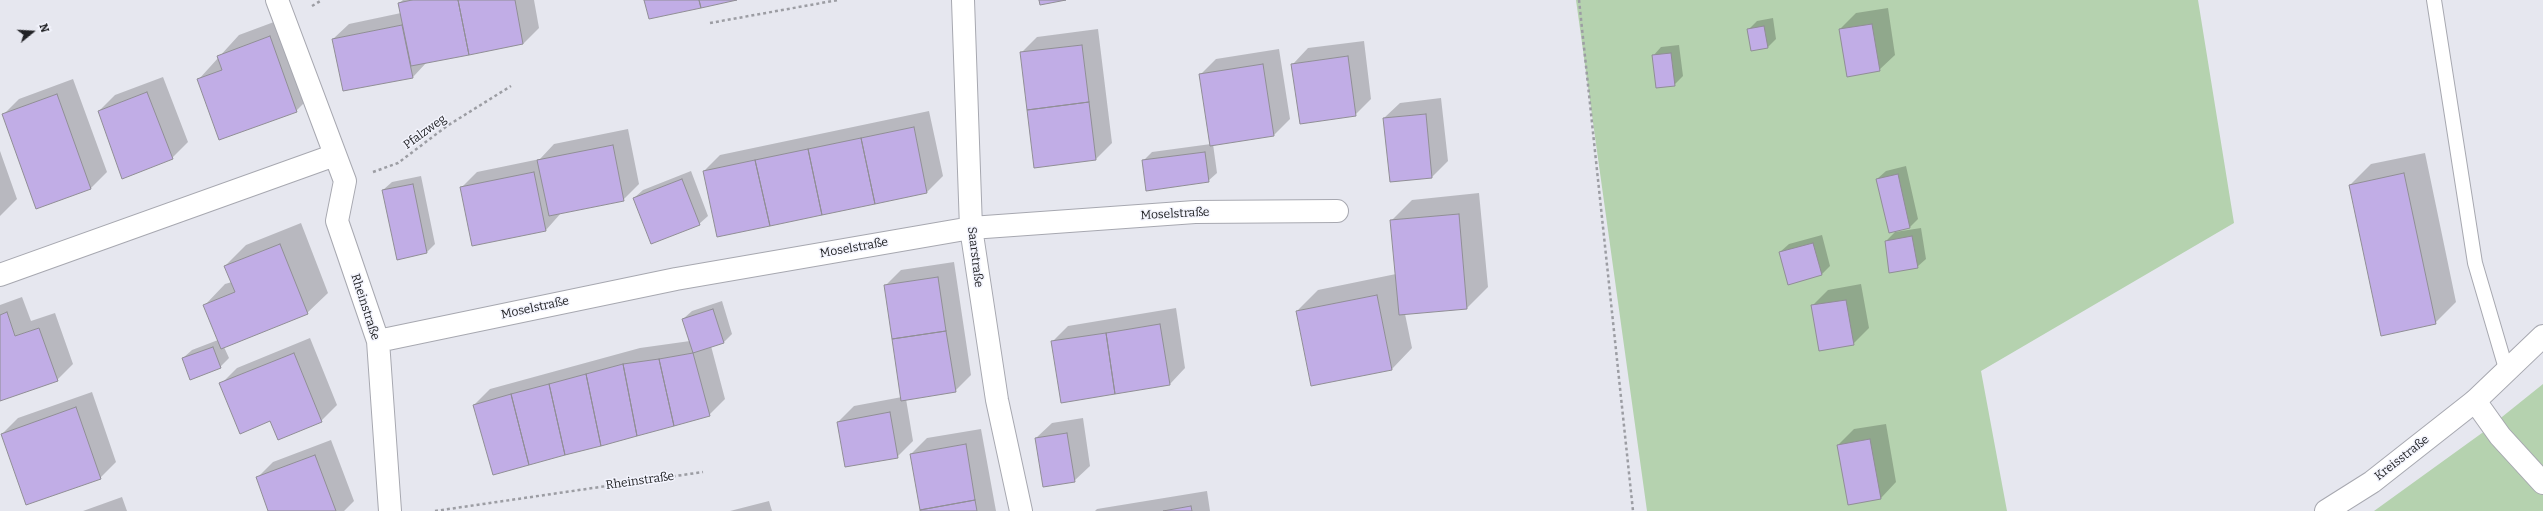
<!DOCTYPE html>
<meta charset="utf-8">
<style>
body{margin:0}
#map{position:relative;width:2543px;height:511px;overflow:hidden;background:#e6e7ef;font-family:Bitter,serif}
canvas{display:block}
.north{position:absolute;left:12px;top:12px;width:40px;height:40px;-webkit-text-stroke:3px #f3f4fd;paint-order:stroke;rotate:72deg;font-size:11px;font-weight:700;line-height:16px;text-align:center;color:#222326}
.north::after{content:'';display:block;margin:auto;width:14px;height:18px;background:#222326;clip-path:polygon(50% 0,100% 100%,50% 72%,0 100%)}
</style>
<div id="map">
<canvas width="2543" height="511"></canvas>
<div class="north">N</div>
</div>
<script>
const c = document.querySelector('canvas').getContext('2d');
c.lineJoin = 'round';
function fill(path, color) { c.fillStyle = color; c.fill(path, 'evenodd'); }
const shape = rows => new Path2D(rows.map(r => 'M' + r).join(''));
function trace(path, color, width, dash) { c.strokeStyle = color; c.lineWidth = width; c.lineCap = dash ? 'butt' : 'round'; c.setLineDash(dash || []); c.stroke(path); }
function label(font, color, halo, rows, align = 'center') {
  c.font = font + ' Bitter,serif'; c.lineWidth = 3; c.setLineDash([]); c.textBaseline = 'middle'; c.strokeStyle = halo; c.fillStyle = color; for (const [text, x, y, turn = 0] of rows) {
    c.save(); c.translate(x, y); c.rotate((+turn || 0) * Math.PI / 180); c.textAlign = isNaN(turn) ? turn : align; if (halo) c.strokeText(text, 0, 0); c.fillText(text, 0, 0); c.restore();
  }
}
const green = shape([
 [1576,0,2198,0,2234,223,1981,371,2007,511,1647,511],
 [2543,384,2543,511,2374,511,2482,433]
]);
const shadow = shape([
 [403,0,534,0,539,28,523,44,427,62,413,77,333,39,349,24,401,13,399,3],
 [1888,8,1895,55,1879,70,1840,29,1856,13],
 [290,16,317,90,296,111,199,79,239,35],
 [1773,18,1776,39,1768,47,1752,50,1748,30,1757,21],
 [1098,29,1112,143,1096,159,1035,167,1021,53,1037,37],
 [1364,41,1371,99,1355,115,1293,64,1308,48],
 [1679,45,1683,76,1674,85,1653,56,1661,47],
 [1279,49,1290,119,1274,135,1213,144,1217,173,1208,181,1143,161,1152,152,1211,144,1200,75,1216,59],
 [163,77,188,142,172,158,99,111,115,95],
 [73,79,107,172,91,188,36,208,3,115,19,99],
 [1441,98,1448,161,1432,177,1384,118,1400,103],
 [929,111,943,176,927,192,718,236,704,171,720,155],
 [628,129,639,184,623,200,561,213,546,230,461,188,477,172,540,159,554,144],
 [0,151,17,199,0,216],
 [2425,153,2456,302,2435,323,2350,185,2371,164],
 [1906,166,1918,219,1910,227,1877,179,1886,171],
 [691,171,708,216,699,224,634,198,643,190],
 [421,176,435,244,427,252,383,190,392,182],
 [1479,193,1488,287,1467,308,1405,314,1412,348,1392,369,1297,311,1318,290,1396,274,1391,221,1412,200],
 [301,223,328,293,307,313,224,347,229,358,220,367,183,358,192,350,218,340,205,305,225,284,232,282,225,266,246,245],
 [1921,228,1926,259,1917,267,1886,241,1895,232],
 [1822,235,1830,266,1821,275,1780,252,1789,244],
 [954,262,971,375,955,391,906,399,913,441,897,457,838,422,854,406,902,397,885,286,901,270],
 [1861,284,1869,328,1853,344,1812,306,1828,290],
 [22,297,31,321,55,313,73,364,57,380,0,400,0,305],
 [722,301,732,334,724,342,711,346,725,399,709,415,474,405,490,389,640,348,690,341,683,319,692,311],
 [1176,308,1185,368,1170,384,1052,342,1068,326],
 [310,338,337,405,321,421,271,420,221,384,237,368],
 [92,392,116,462,100,478,2,434,18,418],
 [1083,418,1090,466,1074,481,1036,438,1052,423],
 [1886,424,1896,482,1881,498,1838,445,1854,429],
 [981,429,996,511,921,511,911,454,927,438],
 [331,440,354,501,344,511,269,511,257,478,273,462],
 [1207,491,1210,511,1095,511,1097,509],
 [122,497,127,511,83,511],
 [769,501,772,511,730,511]
]);
const building = shape([
 [412,0,458,0,469,55,411,66,398,3,412,0],
 [458,0,515,0,523,44,469,55,458,0],
 [644,0,699,0,701,8,649,19,644,0],
 [699,0,737,0,701,8,699,0],
 [1039,0,1066,0,1040,5,1039,0],
 [1872,24,1880,71,1847,77,1839,29,1872,24],
 [402,25,413,78,343,91,332,39,402,25],
 [1764,26,1768,48,1751,51,1747,29,1764,26],
 [270,36,297,112,219,140,197,79,222,70,217,56,270,36],
 [1082,45,1089,102,1027,110,1020,52,1082,45],
 [1671,53,1675,86,1656,88,1652,55,1671,53],
 [1348,56,1356,116,1300,124,1291,64,1348,56],
 [1263,64,1274,136,1210,146,1199,74,1263,64],
 [147,92,173,159,122,179,98,111,147,92],
 [57,94,91,189,36,209,2,114,57,94],
 [1089,102,1096,160,1034,168,1027,110,1089,102],
 [1426,114,1432,178,1390,182,1383,118,1426,114],
 [914,127,927,193,875,204,861,138,914,127],
 [861,138,875,204,822,215,808,149,861,138],
 [613,145,624,201,549,216,537,160,613,145],
 [808,149,822,215,770,226,755,160,808,149],
 [1205,152,1209,182,1146,191,1142,160,1205,152],
 [755,160,770,226,717,237,703,171,755,160],
 [534,172,546,231,472,246,460,187,534,172],
 [2404,173,2436,324,2381,336,2349,185,2404,173],
 [1898,174,1910,228,1889,233,1876,179,1898,174],
 [682,179,700,225,651,244,633,198,682,179],
 [413,184,427,253,397,260,382,190,413,184],
 [1459,214,1467,309,1399,315,1390,220,1459,214],
 [1912,236,1918,268,1889,273,1885,241,1912,236],
 [1813,243,1822,275,1788,285,1779,252,1813,243],
 [280,244,308,314,221,349,203,305,235,292,224,266,280,244],
 [938,277,946,331,892,339,884,285,938,277],
 [1377,295,1392,370,1311,386,1296,311,1377,295],
 [1846,300,1854,345,1819,351,1811,305,1846,300],
 [713,309,724,343,693,353,682,319,713,309],
 [7,312,15,336,39,328,58,381,0,401,0,315,7,312],
 [1160,324,1170,385,1115,394,1106,333,1160,324],
 [946,331,956,392,901,401,892,339,946,331],
 [1106,333,1115,394,1061,403,1051,341,1106,333],
 [213,347,221,368,190,380,182,358,213,347],
 [294,353,322,422,278,440,270,421,240,434,219,383,294,353],
 [693,353,710,416,674,426,659,359,693,353],
 [659,359,674,426,637,436,623,364,659,359],
 [623,364,637,436,601,446,586,374,623,364],
 [586,374,601,446,565,455,549,384,586,374],
 [549,384,565,455,529,465,511,394,549,384],
 [511,394,529,465,493,475,473,405,511,394],
 [76,407,101,479,26,505,1,434,76,407],
 [890,412,898,458,845,467,837,422,890,412],
 [1067,433,1075,482,1043,487,1035,438,1067,433],
 [1870,439,1881,499,1848,505,1837,445,1870,439],
 [966,444,975,500,920,510,910,454,966,444],
 [315,455,336,511,268,511,256,477,315,455],
 [975,500,977,511,920,511,920,510,975,500],
 [1191,506,1192,511,1163,511,1191,506]
]);
const path = shape([
 [1579,0,1633,511],
 [312,6,322,0],
 [710,23,838,0],
 [373,172,398,163,447,126,511,86],
 [435,511,703,472]
]);
const lane = shape([
 [2434,0,2475,263,2507,372]
]);
const street = shape([
 [277,0,345,181,337,221,378,341,390,511],
 [963,0,971,228,997,400,1021,511],
 [0,275,335,155],
 [378,341,676,279,971,228,1195,212,1337,211],
 [2475,401,2500,436,2543,483]
]);
const secondary = shape([
 [2326,511,2372,482,2475,401,2543,336]
]);
const streetNames = [
 ["Pfalzweg",425,132,-36],
 ["Moselstraße",1175,214,-3],
 ["Moselstraße",854,248,-10],
 ["Saarstraße",975,257,83],
 ["Rheinstraße",365,307,72],
 ["Moselstraße",535,308,-12],
 ["Kreisstraße",2402,458,-38],
 ["Rheinstraße",640,481,-8]
];
fill(green, '#b5d2af');
fill(shadow, '#0003');
fill(building, '#c1ade6');
trace(building, '#908e95', 1);
trace(lane, '#a7a8b0', 16);
trace(street, '#a7a8b0', 24);
trace(secondary, '#a7a8b0', 24);
trace(path, '#9c9da3', 2.5, [3, 3]);
trace(lane, '#fff', 14);
trace(street, '#fff', 22);
trace(secondary, '#fff', 22);
label('12px', '#222326', '#f3f4fd', streetNames);
</script>
